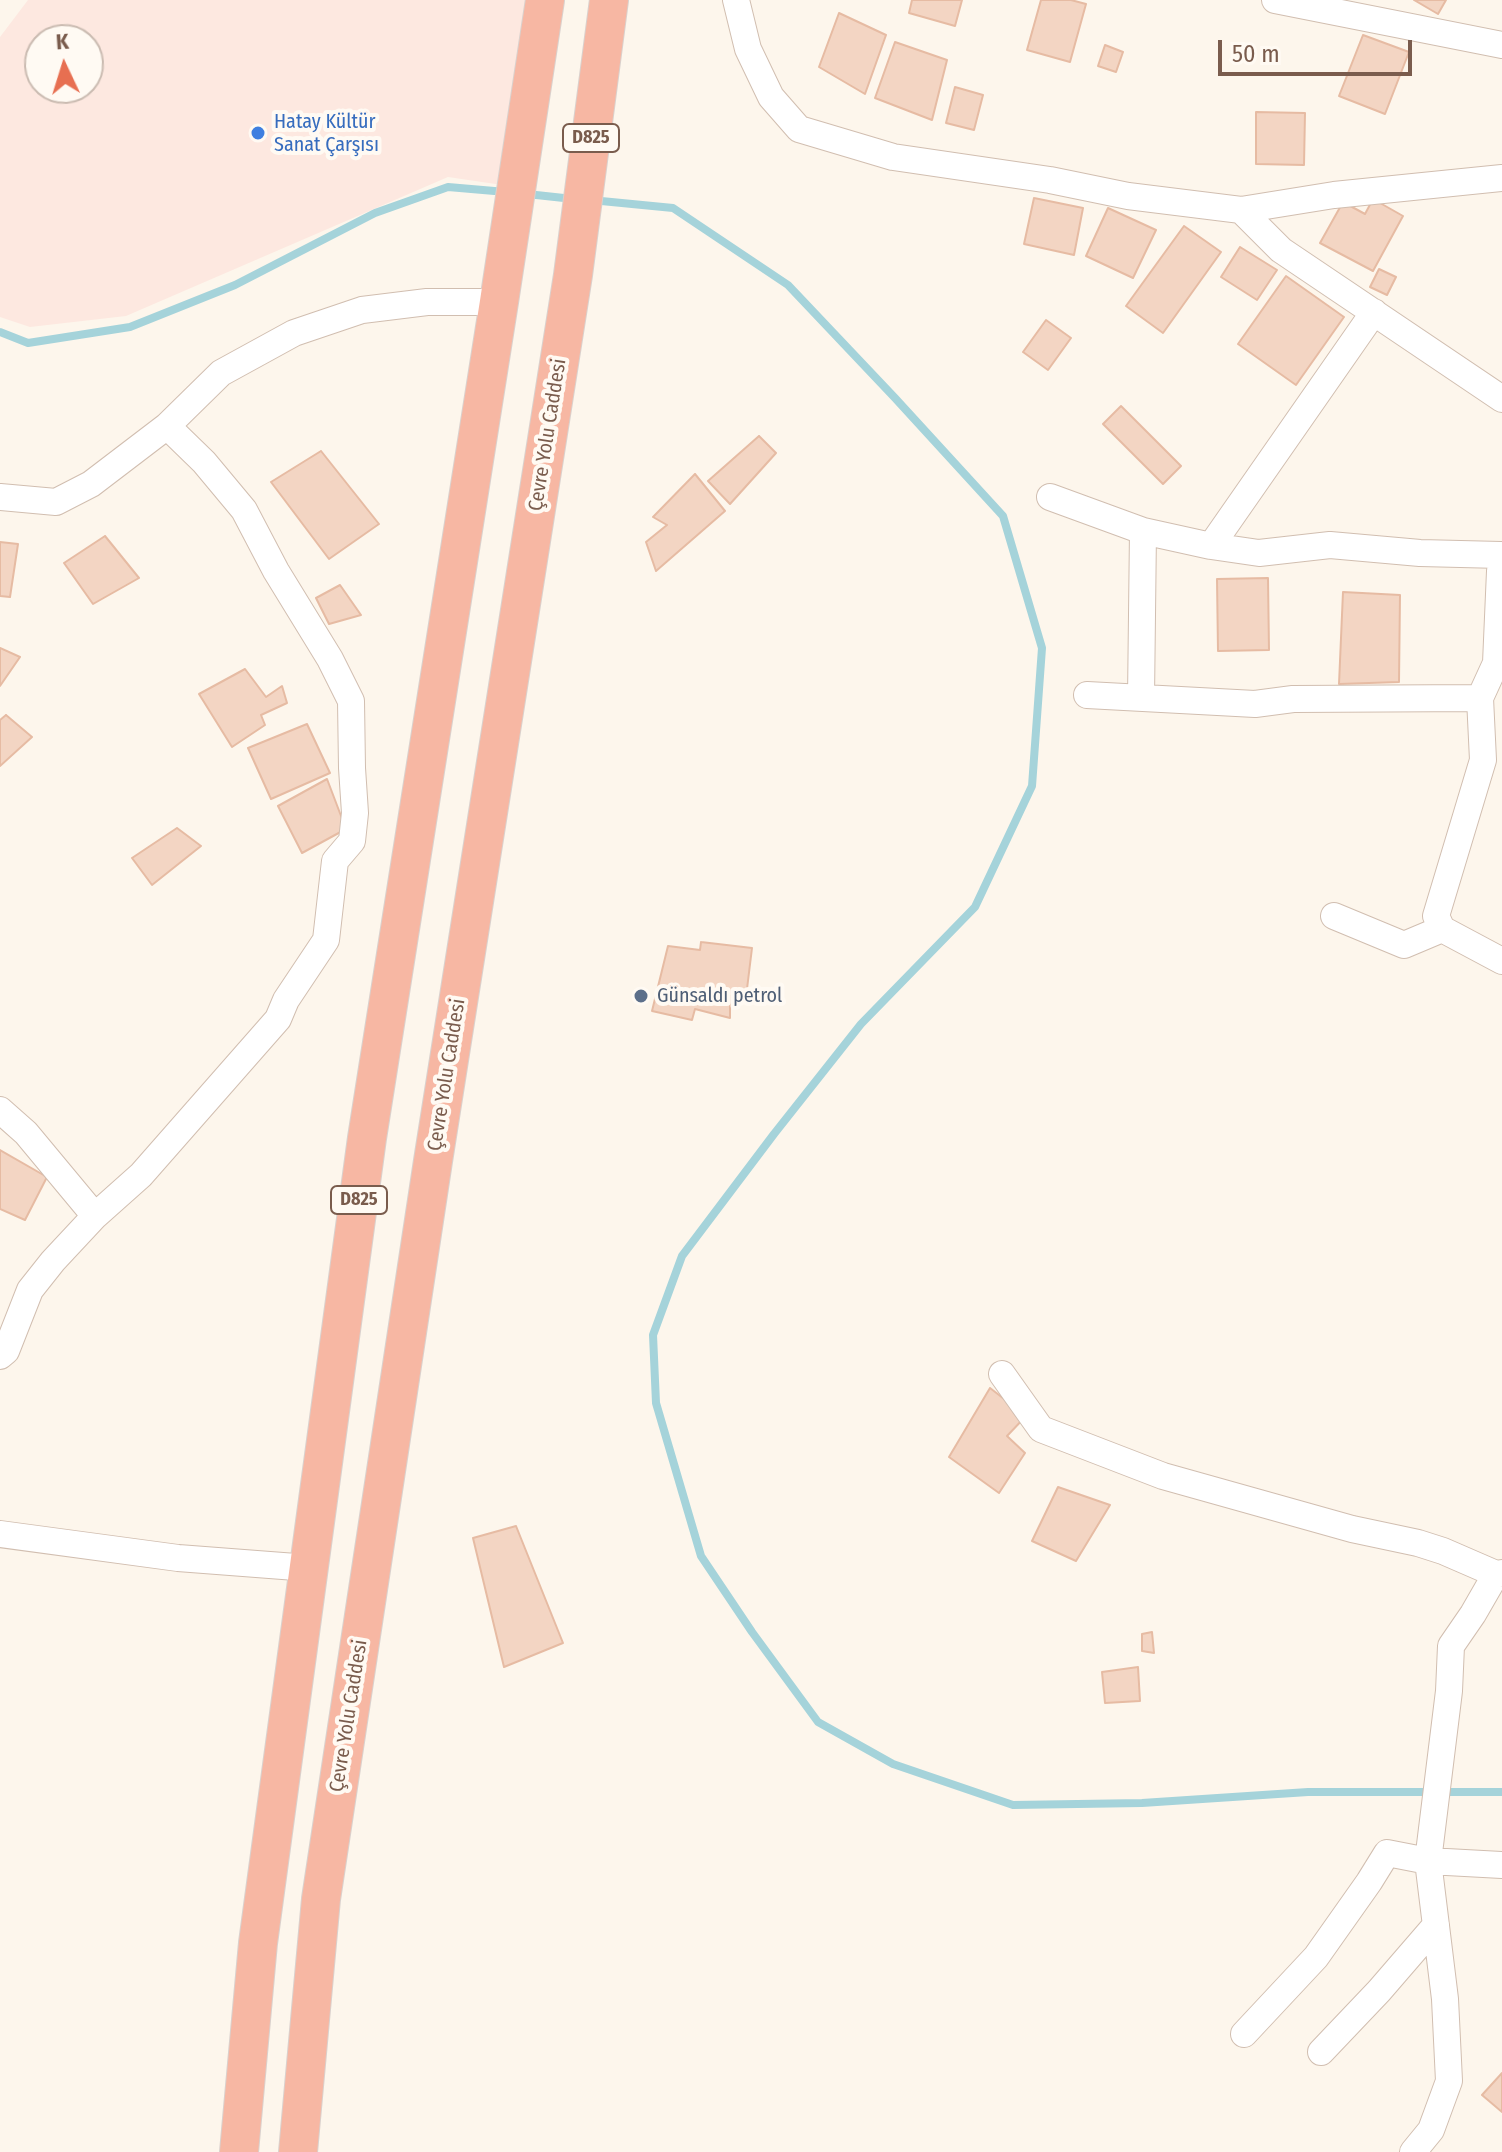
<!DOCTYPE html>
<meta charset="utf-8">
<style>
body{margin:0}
#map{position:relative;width:1502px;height:2152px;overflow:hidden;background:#fdf6ec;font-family:"Fira Sans Condensed",sans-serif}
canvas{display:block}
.north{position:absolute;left:24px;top:24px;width:80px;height:80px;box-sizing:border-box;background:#fffaf3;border:2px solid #cabbb1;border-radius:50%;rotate:356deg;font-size:22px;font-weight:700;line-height:32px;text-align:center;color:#7a5c4d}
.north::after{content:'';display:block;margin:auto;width:28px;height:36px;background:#e76f51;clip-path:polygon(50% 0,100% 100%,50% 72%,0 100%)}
.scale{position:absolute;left:1218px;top:40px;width:194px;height:36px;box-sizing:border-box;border:4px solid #7a5c4d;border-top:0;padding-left:10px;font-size:24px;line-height:28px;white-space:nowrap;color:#7a5c4d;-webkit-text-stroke:6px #fffaf3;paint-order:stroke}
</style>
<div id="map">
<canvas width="1502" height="2152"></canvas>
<div class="north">K</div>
<div class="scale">50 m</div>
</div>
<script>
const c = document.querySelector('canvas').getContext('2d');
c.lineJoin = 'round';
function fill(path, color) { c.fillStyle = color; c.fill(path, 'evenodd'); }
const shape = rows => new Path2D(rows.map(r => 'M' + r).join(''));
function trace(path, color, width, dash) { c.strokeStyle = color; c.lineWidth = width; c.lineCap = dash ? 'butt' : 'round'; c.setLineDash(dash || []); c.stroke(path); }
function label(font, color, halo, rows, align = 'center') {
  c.font = font + ' "Fira Sans Condensed",sans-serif'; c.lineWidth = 8; c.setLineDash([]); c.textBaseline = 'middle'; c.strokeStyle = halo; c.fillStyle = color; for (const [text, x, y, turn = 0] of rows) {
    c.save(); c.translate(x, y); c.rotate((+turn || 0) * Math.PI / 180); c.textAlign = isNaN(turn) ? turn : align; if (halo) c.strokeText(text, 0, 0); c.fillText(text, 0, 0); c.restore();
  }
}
const commercial = shape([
 [28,0,535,0,509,186,448,177,126,316,30,327,0,317,0,37],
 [40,40,88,40,88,88,40,88]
]);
const stream = shape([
 [527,194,573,199],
 [591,200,673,208,788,285,895,398,1003,516,1042,648,1032,786,975,907,861,1024,774,1134,682,1256,653,1335,656,1403,701,1556,752,1632,818,1722,893,1764,1013,1805,1142,1803,1308,1792,1502,1792],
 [0,332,28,343,130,327,235,285,375,213,448,187,506,192]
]);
const building = shape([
 [912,0,962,0,955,26,909,13,912,0],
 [1041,0,1071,0,1086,4,1070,62,1027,50,1041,0],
 [1414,0,1446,0,1438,14,1414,0],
 [839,13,886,35,865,94,819,67,839,13],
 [1363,35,1409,52,1385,114,1339,96,1363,35],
 [895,42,947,60,932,120,875,98,895,42],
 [1105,45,1123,52,1116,72,1098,66,1105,45],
 [955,87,983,95,974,130,946,123,955,87],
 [1256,112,1305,113,1304,165,1256,164,1256,112],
 [1034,198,1083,208,1074,255,1024,244,1034,198],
 [1373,199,1403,216,1373,271,1320,243,1343,202,1365,214,1373,199],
 [1108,208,1156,230,1133,278,1086,256,1108,208],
 [1184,226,1221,252,1163,333,1126,306,1184,226],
 [1240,247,1277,270,1257,300,1221,277,1240,247],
 [1379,269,1396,277,1387,295,1370,287,1379,269],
 [1286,276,1344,317,1296,385,1238,344,1286,276],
 [1046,320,1071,338,1048,370,1023,352,1046,320],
 [1121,406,1181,466,1163,484,1103,424,1121,406],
 [759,436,776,453,730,504,708,481,759,436],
 [321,451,379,524,329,559,271,482,321,451],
 [695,474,725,511,656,571,646,542,667,525,653,517,695,474],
 [105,536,139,578,93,604,64,563,105,536],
 [0,542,18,544,10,597,0,596,0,542],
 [1268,578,1269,650,1218,651,1217,579,1268,578],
 [340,585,361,615,329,624,316,598,340,585],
 [1343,592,1400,595,1399,682,1339,684,1343,592],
 [0,648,20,657,0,686,0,648],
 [245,669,266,697,282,686,287,703,261,715,265,725,232,747,199,694,245,669],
 [6,715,32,737,0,766,0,720,6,715],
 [307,724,330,773,271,799,248,748,307,724],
 [327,779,346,829,302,853,278,806,327,779],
 [177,828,201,846,152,885,132,858,177,828],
 [701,942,752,948,746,997,730,996,730,1018,695,1009,692,1020,652,1011,668,946,700,950,701,942],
 [0,1150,47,1177,25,1220,0,1209,0,1150],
 [990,1388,1026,1416,1007,1436,1025,1453,999,1493,949,1457,990,1388],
 [1058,1487,1110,1505,1076,1561,1032,1541,1058,1487],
 [516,1526,563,1643,504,1667,473,1538,516,1526],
 [1152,1632,1154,1653,1142,1651,1142,1634,1152,1632],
 [1138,1667,1140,1701,1105,1703,1102,1672,1138,1667],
 [1502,2073,1502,2112,1482,2095,1502,2073]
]);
const minor = shape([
 [736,0,748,49,771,97,799,129,893,157,1050,180,1128,196,1241,210,1281,250,1502,399],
 [1275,0,1502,45],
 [1241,210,1334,195,1502,178],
 [0,497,56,502,91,484,167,426,221,373,294,333,362,310,427,302,499,302],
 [1050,497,1143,531,1211,546,1259,553,1330,545,1420,553,1501,555],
 [1211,546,1374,312],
 [1502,570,1500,571,1496,663,1480,698,1483,760,1436,916,1442,929,1502,961],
 [1087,695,1255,704,1293,699,1480,698],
 [1141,698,1143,531],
 [1334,916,1404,945,1442,929],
 [0,1110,26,1133,95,1216],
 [0,1356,6,1351,30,1290,53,1261,95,1216,141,1175,278,1019,286,1000,326,940,335,861,352,841,355,813,352,768,351,701,330,659,276,571,244,510,204,462,167,426],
 [1002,1374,1041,1429,1163,1476,1352,1529,1418,1543,1443,1551,1496,1574,1502,1573],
 [0,1534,178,1558,309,1568],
 [1244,2034,1316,1957,1369,1882,1387,1853,1428,1861,1502,1865],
 [1321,2052,1379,1991,1436,1925],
 [1413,2152,1431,2130,1449,2081,1445,1999,1428,1861,1449,1691,1451,1646,1473,1614,1496,1574]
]);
const highway = shape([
 [239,2152,258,1943,367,1138,499,302,545,0],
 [298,2152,321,1899,433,1161,573,275,609,0]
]);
const markers = [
 [258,133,8,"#3f7fe0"],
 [641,996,8,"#5c6f8a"]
];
const shields = [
 [591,138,56],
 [359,1200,56]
];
const shieldNames = [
 ["D825",591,138],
 ["D825",359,1200]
];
const shopNames = [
 ["Hatay Kültür",274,122],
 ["Sanat Çarşısı",274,145]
];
const streetNames = [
 ["Çevre Yolu Caddesi",548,435,-81],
 ["Çevre Yolu Caddesi",447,1075,-81],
 ["Çevre Yolu Caddesi",349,1716,-81]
];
const serviceNames = [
 ["Günsaldı petrol",657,996]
];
fill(commercial, '#fde8e0');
trace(stream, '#a5d3da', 8);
fill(building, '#f3d5c3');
trace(building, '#e6bba3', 2);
trace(minor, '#d1beb0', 28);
trace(highway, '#dad1cd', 40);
trace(minor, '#fff', 26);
trace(highway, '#f7b7a3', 38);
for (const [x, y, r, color] of markers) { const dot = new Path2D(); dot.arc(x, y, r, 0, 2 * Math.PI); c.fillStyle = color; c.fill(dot); trace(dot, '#fffaf3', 3); }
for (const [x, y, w] of shields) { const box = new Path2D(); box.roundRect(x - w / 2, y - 14, w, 28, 6); c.fillStyle = '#fffaf3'; c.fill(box); trace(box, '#7a5c4d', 2); }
label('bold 18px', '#7a5c4d', null, shieldNames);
label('20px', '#366cbe', '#fffaf3', shopNames, 'left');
label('20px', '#7a5c4d', '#fffaf3', streetNames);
label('20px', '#4e5e75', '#fffaf3', serviceNames, 'left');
</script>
